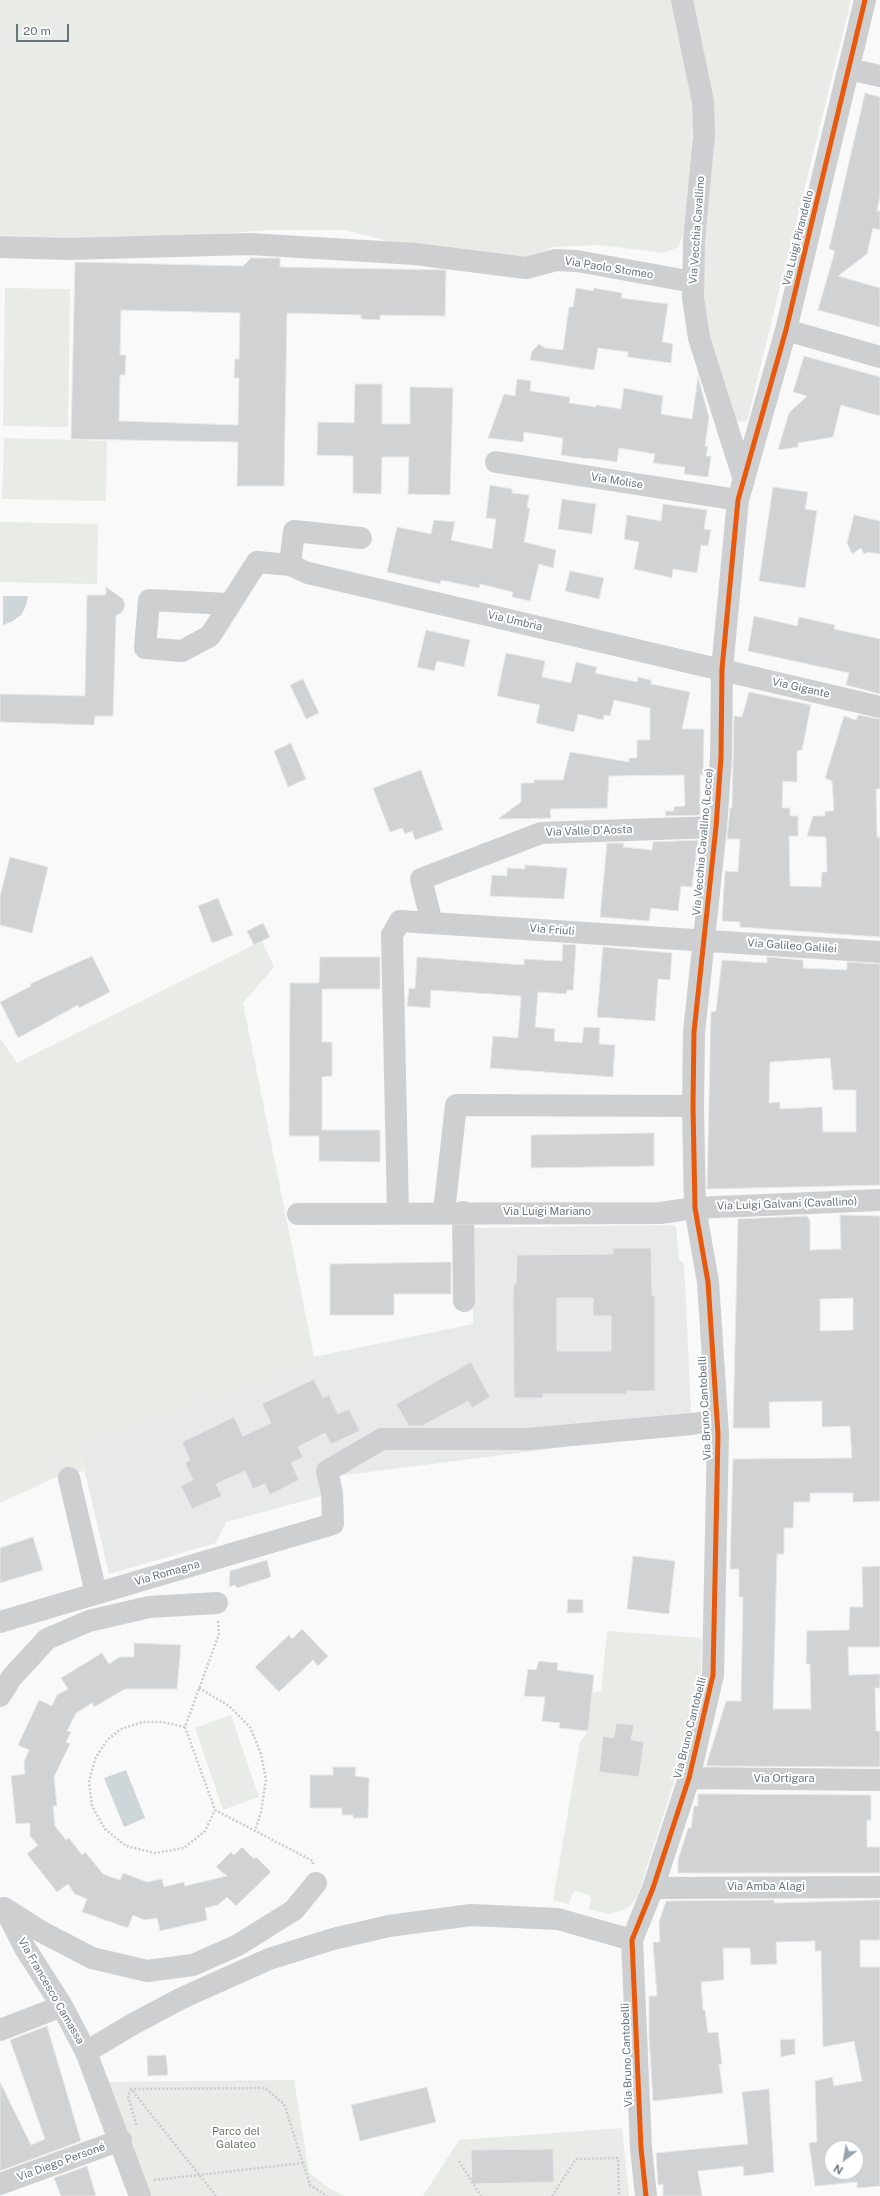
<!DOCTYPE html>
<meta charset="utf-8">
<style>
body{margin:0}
#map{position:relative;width:880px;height:2196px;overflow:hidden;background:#f9f9f9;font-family:"Public Sans",sans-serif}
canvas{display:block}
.north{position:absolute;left:824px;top:2140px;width:40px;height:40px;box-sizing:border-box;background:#fff;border:1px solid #c1c8cd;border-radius:50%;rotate:211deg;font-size:11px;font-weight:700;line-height:16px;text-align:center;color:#657683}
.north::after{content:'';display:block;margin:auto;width:14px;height:18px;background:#99a4ac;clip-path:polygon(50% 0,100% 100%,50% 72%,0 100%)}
.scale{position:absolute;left:16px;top:24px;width:53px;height:18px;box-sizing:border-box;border:2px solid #657683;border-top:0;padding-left:5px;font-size:12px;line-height:14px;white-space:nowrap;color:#657683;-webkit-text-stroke:3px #fff;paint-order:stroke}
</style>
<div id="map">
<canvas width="880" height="2196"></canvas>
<div class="north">N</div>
<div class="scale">20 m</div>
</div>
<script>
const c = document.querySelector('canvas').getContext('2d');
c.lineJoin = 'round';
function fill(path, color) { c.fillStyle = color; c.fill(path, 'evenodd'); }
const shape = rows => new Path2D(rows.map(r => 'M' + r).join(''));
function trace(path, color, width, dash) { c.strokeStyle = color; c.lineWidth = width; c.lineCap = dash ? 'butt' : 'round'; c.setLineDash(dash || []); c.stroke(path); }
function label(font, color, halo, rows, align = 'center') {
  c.font = font + ' "Public Sans",sans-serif'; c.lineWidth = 4; c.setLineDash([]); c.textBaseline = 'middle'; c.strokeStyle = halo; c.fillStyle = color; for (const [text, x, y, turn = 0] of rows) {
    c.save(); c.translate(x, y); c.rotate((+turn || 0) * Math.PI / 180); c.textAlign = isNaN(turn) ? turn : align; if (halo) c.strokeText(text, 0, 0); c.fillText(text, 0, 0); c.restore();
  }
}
const built = shape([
 [673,1225,676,1227,679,1259,684,1264,692,1431,337,1476,340,1491,226,1522,216,1543,109,1574,78,1443,219,1400,314,1357,473,1324,472,1228]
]);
const green = shape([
 [0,0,674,0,688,60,693,123,685,231,678,247,664,253,600,245,552,247,525,264,418,249,345,230,271,230,113,241,0,235],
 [689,0,851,0,747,421,733,422,701,310],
 [5,288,70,289,68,427,3,426],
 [4,438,107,441,106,501,2,499],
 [0,522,98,524,97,584,0,582],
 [262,941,274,967,243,1003,314,1357,219,1400,78,1443,84,1471,54,1478,0,1503,0,1038,17,1063],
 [607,1631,702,1638,700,1700,637,1898,631,1905,621,1911,608,1914,589,1909,591,1899,589,1895,576,1891,572,1894,569,1904,553,1900,580,1742,588,1731,592,1693,601,1691],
 [231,1715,259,1797,223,1810,195,1728],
 [294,2080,309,2173,330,2189,345,2196,147,2196,103,2082],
 [622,2128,629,2196,423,2196,459,2140]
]);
const water = shape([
 [3,596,28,596,26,606,21,615,13,621,3,625],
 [126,1770,145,1818,124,1827,104,1778]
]);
const building = shape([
 [865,93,880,97,880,196,877,211,880,211,880,230,873,228,867,254,838,276,880,288,880,327,818,310,835,251,829,249,865,93],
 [251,258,280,258,280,267,446,270,445,316,380,315,380,320,361,319,361,315,287,313,284,486,237,486,238,442,71,439,75,262,243,266,251,258],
 [121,310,240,313,239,359,235,359,234,378,239,378,238,425,119,421,120,375,125,375,126,355,120,355,121,310],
 [576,288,593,291,594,288,622,293,621,298,668,304,662,342,673,344,671,363,628,357,628,352,598,348,594,370,530,360,532,351,539,344,545,348,563,350,569,307,573,307,576,288],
 [804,356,880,377,880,416,841,405,833,437,798,443,798,447,778,450,789,413,807,396,793,392,804,356],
 [698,377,709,417,705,446,708,447,706,456,711,456,708,477,684,474,685,467,653,463,655,454,619,448,617,462,588,458,588,459,561,455,563,438,524,432,523,442,488,438,504,394,515,396,517,379,531,381,530,391,570,397,569,403,596,407,596,405,621,409,624,388,663,396,661,414,692,419,698,377],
 [355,384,382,384,382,424,410,424,410,387,453,388,450,495,408,494,409,457,382,457,381,494,353,493,353,456,317,455,318,422,354,423,355,384],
 [490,485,512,489,512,493,529,495,527,508,530,508,524,542,556,550,553,568,539,564,530,601,512,597,513,592,480,584,479,588,441,580,440,584,387,572,397,527,431,534,434,520,455,522,451,540,492,549,496,519,486,518,490,485],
 [773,487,808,492,805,509,817,511,805,588,759,581,773,487],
 [562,499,596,504,592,534,558,529,562,499],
 [663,504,707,510,704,529,711,530,708,546,701,545,697,573,673,569,672,578,634,569,639,542,624,539,627,515,661,521,663,504],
 [854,515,880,521,880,554,868,552,864,554,861,548,852,554,847,543,854,515],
 [570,571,604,578,599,599,565,591,570,571],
 [106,587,123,599,125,606,122,612,116,616,113,716,95,716,94,725,0,722,0,694,85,696,87,595,106,595,106,587],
 [754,616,797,626,799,617,835,625,834,629,880,639,880,694,846,685,849,673,748,651,754,616],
 [426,630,470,640,464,667,437,661,434,671,417,667,426,630],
 [506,653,545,661,542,677,571,683,576,662,597,667,595,673,637,682,638,677,651,680,651,684,690,692,682,729,704,729,703,775,700,775,700,815,666,816,665,811,674,811,674,807,685,806,684,775,609,776,607,808,550,809,551,818,498,819,521,802,521,783,534,783,534,780,563,780,570,752,629,762,629,758,637,758,637,740,650,740,650,708,614,700,610,716,604,715,603,720,578,714,574,732,536,723,540,705,497,696,506,653],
 [303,679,319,713,306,719,290,685,303,679],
 [749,692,811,705,802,750,797,751,797,782,783,781,782,808,790,808,790,816,798,816,798,836,789,836,790,886,821,887,822,872,827,872,826,837,807,836,813,816,825,816,825,811,834,811,832,781,825,778,844,716,856,720,858,715,880,719,880,789,876,789,877,837,880,837,880,937,740,927,740,922,722,921,725,871,738,872,740,839,727,839,730,808,732,808,734,716,742,717,749,692],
 [291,743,306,779,288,787,274,751,291,743],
 [421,770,443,830,415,840,412,831,405,834,402,828,390,832,373,788,421,770],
 [698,840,692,887,681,886,678,911,651,908,649,921,600,917,607,843,624,843,623,847,652,850,653,842,698,840],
 [10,857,48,867,32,933,0,925,0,896,10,857],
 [525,865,567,868,564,899,490,896,492,875,507,876,507,868,525,869,525,865],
 [218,898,233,935,212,943,198,906,218,898],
 [263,923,270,937,254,945,247,931,263,923],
 [563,944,576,945,573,990,567,990,566,994,538,992,535,1027,555,1029,554,1041,582,1043,584,1027,600,1028,599,1044,615,1045,613,1077,490,1068,493,1036,518,1038,521,996,431,990,430,1008,407,1006,409,988,415,989,417,957,524,965,524,959,562,961,563,944],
 [603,947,672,953,670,980,658,979,655,1021,597,1017,603,947],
 [92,956,110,992,79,1008,78,1005,18,1038,0,1002,31,986,30,984,92,956],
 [320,957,380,957,380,989,322,989,322,1042,332,1042,332,1076,322,1077,322,1130,380,1130,380,1162,319,1161,319,1136,289,1136,290,983,319,983,320,957],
 [767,957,803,960,803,968,847,970,847,962,880,964,880,1185,707,1189,711,1012,716,1011,722,960,767,963,767,957],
 [830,1058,833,1090,856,1090,856,1132,823,1132,822,1107,780,1109,780,1102,769,1103,770,1062,830,1058],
 [654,1133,654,1166,531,1168,531,1135,654,1133],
 [840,1215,880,1216,880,1501,853,1502,853,1493,810,1493,810,1502,794,1502,793,1528,784,1528,784,1554,777,1554,773,1709,811,1709,810,1664,806,1664,807,1631,849,1630,850,1607,863,1607,862,1567,880,1566,880,1647,848,1647,849,1675,880,1674,880,1688,875,1688,876,1731,880,1731,880,1767,706,1766,726,1701,741,1701,743,1597,739,1597,739,1569,730,1569,733,1459,852,1458,850,1426,822,1427,822,1401,769,1402,770,1428,733,1428,738,1219,807,1216,810,1221,810,1250,841,1249,840,1215],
 [853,1298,853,1330,820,1331,820,1299,853,1298],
 [613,1248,651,1248,652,1295,655,1296,655,1391,627,1391,627,1394,543,1394,543,1398,514,1398,513,1296,514,1284,516,1283,517,1255,613,1254,613,1248],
 [557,1298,593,1298,593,1316,611,1316,611,1351,557,1351,557,1298],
 [451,1262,451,1294,394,1294,394,1315,330,1315,330,1264,451,1262],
 [471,1362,490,1397,472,1408,468,1401,422,1426,409,1426,396,1404,471,1362],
 [314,1379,323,1398,329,1395,338,1414,349,1409,360,1431,331,1444,325,1433,298,1447,303,1457,291,1463,299,1480,270,1495,265,1484,253,1489,245,1471,216,1484,222,1496,192,1509,181,1486,193,1480,185,1463,190,1460,182,1442,234,1417,243,1436,271,1423,262,1404,314,1379],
 [33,1537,43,1570,0,1583,0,1548,33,1537],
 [633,1556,675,1561,669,1614,627,1609,633,1556],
 [267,1560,271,1577,237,1588,235,1585,229,1587,230,1571,267,1560],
 [568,1599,583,1600,583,1613,567,1613,568,1599],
 [302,1629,328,1656,318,1666,313,1660,279,1692,255,1667,289,1635,292,1639,302,1629],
 [134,1643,181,1645,177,1689,125,1689,94,1707,92,1703,76,1713,67,1731,71,1732,66,1742,70,1744,54,1777,57,1806,53,1806,55,1826,66,1840,69,1838,82,1855,85,1852,103,1874,120,1880,123,1873,147,1882,162,1879,164,1887,184,1882,185,1886,227,1876,216,1867,231,1852,234,1855,242,1847,254,1859,256,1857,271,1872,236,1906,227,1897,218,1905,205,1908,207,1920,160,1931,157,1918,144,1920,133,1915,128,1928,82,1912,87,1899,75,1894,68,1884,57,1892,27,1854,38,1845,30,1836,30,1823,16,1824,11,1776,25,1774,24,1762,29,1750,18,1745,39,1700,52,1706,57,1695,68,1689,61,1678,102,1653,109,1664,120,1657,134,1657,134,1643],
 [539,1661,558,1663,557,1670,594,1675,588,1731,559,1728,560,1723,542,1721,545,1697,524,1696,528,1669,536,1670,539,1661],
 [616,1723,634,1725,631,1740,644,1742,639,1777,599,1772,603,1736,614,1738,616,1723],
 [333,1767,356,1767,355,1776,369,1778,368,1818,353,1818,353,1815,342,1815,342,1808,310,1808,310,1775,333,1775,333,1767],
 [698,1794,871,1795,871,1820,867,1820,867,1847,880,1847,880,1873,678,1873,678,1860,688,1828,691,1828,694,1806,698,1806,698,1794],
 [774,1900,774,1903,880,1900,880,1940,860,1940,860,1967,880,1967,880,2186,857,2188,857,2182,815,2186,809,2143,817,2142,815,2081,832,2077,834,2086,862,2081,854,2041,823,2047,821,1951,815,1951,815,1941,776,1942,777,1964,751,1965,750,1948,723,1948,724,1980,701,1982,703,2010,705,2010,708,2033,718,2032,722,2064,719,2064,723,2093,653,2101,649,2036,649,1996,657,1996,653,1942,660,1942,659,1922,666,1901,774,1900],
 [832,2148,856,2148,856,2172,832,2172,832,2148],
 [47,2026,81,2141,0,2171,0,2082,31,2145,45,2139,10,2040,47,2026],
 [795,2039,795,2054,781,2057,780,2040,795,2039],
 [166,2055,168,2075,148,2076,147,2056,166,2055],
 [427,2087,436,2122,360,2141,351,2105,427,2087],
 [769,2089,774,2172,744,2176,743,2166,698,2171,702,2196,663,2196,663,2184,658,2185,656,2153,748,2144,742,2092,769,2089],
 [553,2149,554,2182,472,2184,471,2150,553,2149],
 [87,2166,96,2196,61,2196,54,2178,87,2166]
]);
const path = shape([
 [218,1621,219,1634,185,1727,215,1810,313,1861,313,1864],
 [199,1688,229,1706,250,1727,261,1754,266,1780,261,1812,255,1831],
 [185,1727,162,1722,143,1722,121,1729,107,1740,95,1759,89,1782,92,1806,105,1829,126,1846,155,1853,184,1848,205,1831,215,1810],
 [131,2089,128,2096,137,2127],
 [459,2161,481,2196],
 [154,2180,303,2163],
 [216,2196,131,2089,265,2088,284,2104,310,2185,327,2196],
 [552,2196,576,2159,618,2158,619,2196]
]);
const minor = shape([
 [682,0,703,102,704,135,694,241,693,298,699,338,744,480],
 [849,69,880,76],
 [0,247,68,249,250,244,415,254,526,268,556,260,577,261,693,282],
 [786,330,880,357],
 [496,462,738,500],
 [290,565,294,531,361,538],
 [229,604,149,600,145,648,182,651,210,636,257,562,290,565,308,573,880,707],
 [432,923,421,879,541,833,716,827],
 [444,1212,456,1105,693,1106],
 [463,1212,464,1301],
 [398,1213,392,935,400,921,880,952],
 [298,1214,660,1213,695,1208,880,1200],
 [69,1478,96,1593],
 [0,1622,333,1524,332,1493,327,1471,382,1439,528,1439,692,1424,717,1420],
 [0,1696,12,1677,47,1639,89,1621,149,1607,217,1603],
 [689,1778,880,1780],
 [653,1888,880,1887],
 [4,1908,42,1932,92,1958,147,1971,193,1965,238,1945,294,1910,316,1883],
 [5,1909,25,1948,62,2006,86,2052,140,2196],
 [0,2030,62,2006],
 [86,2052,133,2024,182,1998,269,1959,333,1939,389,1926,471,1915,558,1919,632,1940],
 [0,2184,121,2140],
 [646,2196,641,2148,632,1940,653,1888,689,1778,713,1675,718,1434,708,1282,695,1208,693,1106,694,1032,716,827,721,757,722,669,738,500,786,330,865,0]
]);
const cycleway = shape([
 [646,2196,641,2148,632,1940,653,1888,689,1778,713,1675,718,1434,708,1282,695,1208,693,1106,694,1032,716,827,721,757,722,669,738,500,786,330,865,0]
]);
const streetNames = [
 ["Via Vecchia Cavallino",697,230,-86],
 ["Via Luigi Pirandello",798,238,-76],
 ["Via Paolo Stomeo",609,268,9],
 ["Via Molise",617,481,9],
 ["Via Umbria",515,621,13],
 ["Via Gigante",801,688,13],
 ["Via Valle D'Aosta",589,831,-2],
 ["Via Vecchia Cavallino (Lecce)",703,842,-85],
 ["Via Friuli",552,930,4],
 ["Via Galileo Galilei",792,946,4],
 ["Via Luigi Galvani (Cavallino)",787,1204,-2],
 ["Via Luigi Mariano",547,1212],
 ["Via Bruno Cantobelli",705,1408,-93],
 ["Via Romagna",167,1573,-16],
 ["Via Bruno Cantobelli",690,1728,-76],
 ["Via Ortigara",784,1779],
 ["Via Amba Alagi",766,1887],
 ["Via Francesco Camassa",51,1991,60],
 ["Via Bruno Cantobelli",627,2055,-92],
 ["Via Diego Personé",61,2162,-20]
];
const parkNames = [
 ["Parco del",236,2132],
 ["Galateo",236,2145]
];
fill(built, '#e8e9e9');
fill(green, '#e8ebe6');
fill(water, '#ced6d9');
fill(building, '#d0d2d3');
trace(building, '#e8e8e8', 1);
trace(path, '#cbcccd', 2.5, [2, 2]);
trace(minor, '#cecfd0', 22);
trace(cycleway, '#e8590c', 5);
label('11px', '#657683', '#fff', streetNames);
label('11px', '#687a64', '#fff', parkNames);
</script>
